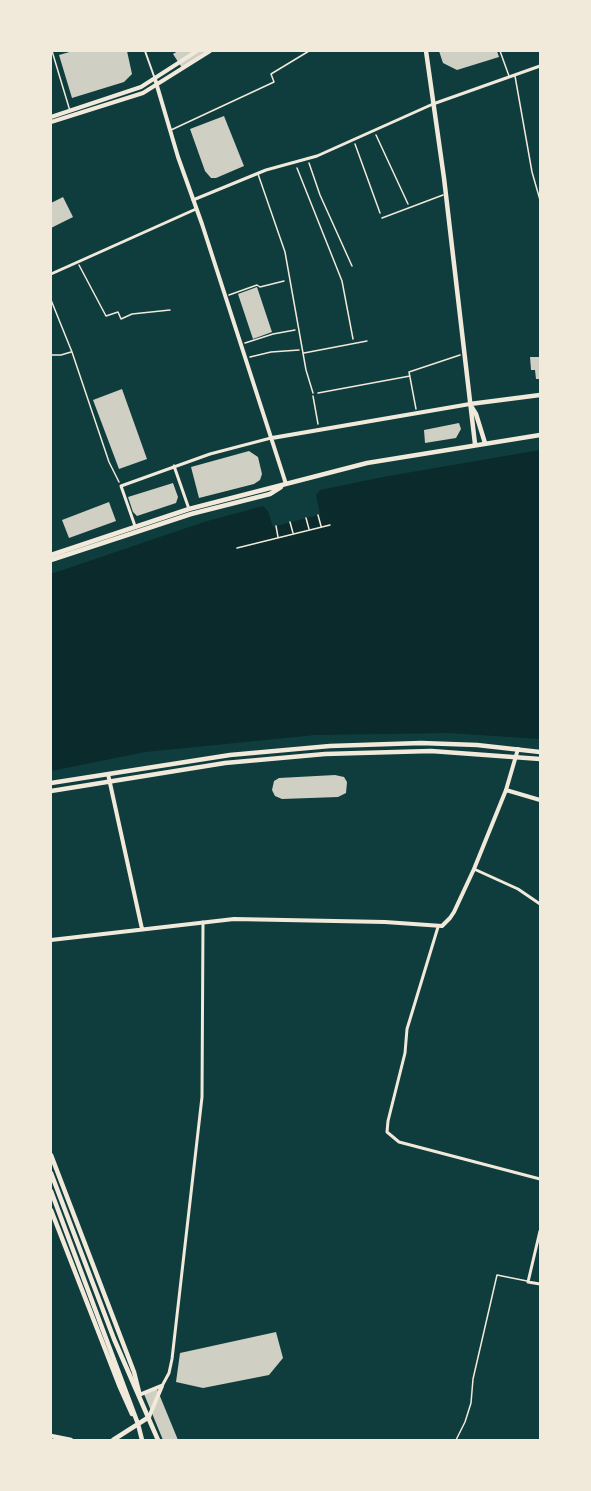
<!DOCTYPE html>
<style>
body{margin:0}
#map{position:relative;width:591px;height:1491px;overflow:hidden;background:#0f3d3e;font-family:"Open Sans",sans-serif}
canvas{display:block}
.frame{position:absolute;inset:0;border:52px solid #f1e9da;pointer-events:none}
</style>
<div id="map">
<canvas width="591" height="1491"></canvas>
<div class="frame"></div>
</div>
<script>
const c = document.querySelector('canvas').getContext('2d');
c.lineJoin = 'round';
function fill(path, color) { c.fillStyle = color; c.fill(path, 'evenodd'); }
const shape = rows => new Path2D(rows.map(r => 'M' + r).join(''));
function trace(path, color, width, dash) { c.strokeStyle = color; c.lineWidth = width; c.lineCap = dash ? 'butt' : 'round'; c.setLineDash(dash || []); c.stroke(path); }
const water = shape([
 [540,450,540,739,449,733,315,735,145,752,51,771,51,574,204,522,263,506,268,511,273,527,318,515,320,514,316,495,320,490,383,477]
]);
const building = shape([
 [73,51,127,51,132,74,124,82,72,98,59,55],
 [178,51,207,51,182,68,173,54],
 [439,51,497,51,499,57,457,70,443,63],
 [224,116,244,166,216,178,211,178,205,171,190,129],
 [63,197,73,217,51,228,51,203],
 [257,287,272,332,253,339,238,294],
 [530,357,540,357,540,379,536,379,535,370,531,370],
 [122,389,147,459,119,469,93,400],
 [459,423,461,429,456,438,425,443,424,430],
 [249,451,258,457,262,474,260,480,254,484,199,498,191,467],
 [173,483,178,497,176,503,137,516,133,512,128,497],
 [109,502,116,521,69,538,62,520],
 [335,775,344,777,347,782,346,793,338,797,282,799,275,796,272,790,274,781,279,778],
 [276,1332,283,1358,269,1375,203,1388,176,1382,180,1353],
 [157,1389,178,1440,163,1440,144,1394]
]);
const path = shape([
 [376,135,408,204],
 [355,144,380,213],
 [309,163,320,195,352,266],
 [297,168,342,281,353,339],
 [79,265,106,316,118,312,121,319,132,314,170,310],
 [229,295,257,285,260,287,284,281],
 [51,300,72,352,109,462,119,482],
 [245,343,273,334,295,330],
 [51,355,61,355,71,352],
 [250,357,271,352,299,350],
 [318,393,410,376],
 [313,396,318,424],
 [416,409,409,372,460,355],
 [318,515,321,526],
 [306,518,309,529],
 [290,522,293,533],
 [276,526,278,537],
 [237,548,330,525]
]);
const service = shape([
 [52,51,70,111],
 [500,51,509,76],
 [515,76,532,172,540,200],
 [171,130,274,82,271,74,309,51],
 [258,174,285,252,306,370,313,393],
 [382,218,443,195],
 [304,353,367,341],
 [456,1440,465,1422,471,1403,473,1379,497,1275,527,1281]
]);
const pedestrian = shape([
 [145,51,155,79]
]);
const minor = shape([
 [193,200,266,170,317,156,433,104,540,66],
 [51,274,196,209],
 [174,466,189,509],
 [135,526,121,486,210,454,271,438],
 [474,869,518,889,540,904],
 [438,927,407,1029,405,1053,388,1121,387,1132,399,1142,540,1179],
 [540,1231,528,1282,540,1284],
 [162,1386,169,1373,172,1359,202,1097,203,922]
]);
const tertiary = shape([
 [155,79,178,157,202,224,286,484],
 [51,117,141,87,197,51],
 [51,122,143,93,210,51],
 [272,438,470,404],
 [108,774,142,929],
 [506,790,540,800],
 [51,940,234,919,385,922,442,926,450,918,454,912,474,869,506,790,518,749],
 [139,1395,161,1386],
 [149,1417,162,1386]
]);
const secondary = shape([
 [426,51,444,178,475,444],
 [470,404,540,395],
 [471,406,476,414,485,443],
 [51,783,230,755,330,746,421,743,477,745,540,752],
 [51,791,225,763,325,754,431,751,540,759],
 [51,1155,134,1372,139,1392],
 [51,1191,138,1424],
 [51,1210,119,1385,132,1414],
 [113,1440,149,1417]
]);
const primary = shape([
 [51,555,189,509,367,463,540,435],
 [51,560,191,514,270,494,281,487],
 [51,1173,114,1339,158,1440],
 [138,1424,142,1440],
 [51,1436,71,1440]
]);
fill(water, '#0a2a2b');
fill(building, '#cfcfc3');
trace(path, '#f1e9da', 1.5);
trace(service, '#f1e9da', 1.5);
trace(pedestrian, '#f1e9da', 2);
trace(minor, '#f1e9da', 3);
trace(tertiary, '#f1e9da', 4);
trace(secondary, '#f1e9da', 4.5);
trace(primary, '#f1e9da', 4.5);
</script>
